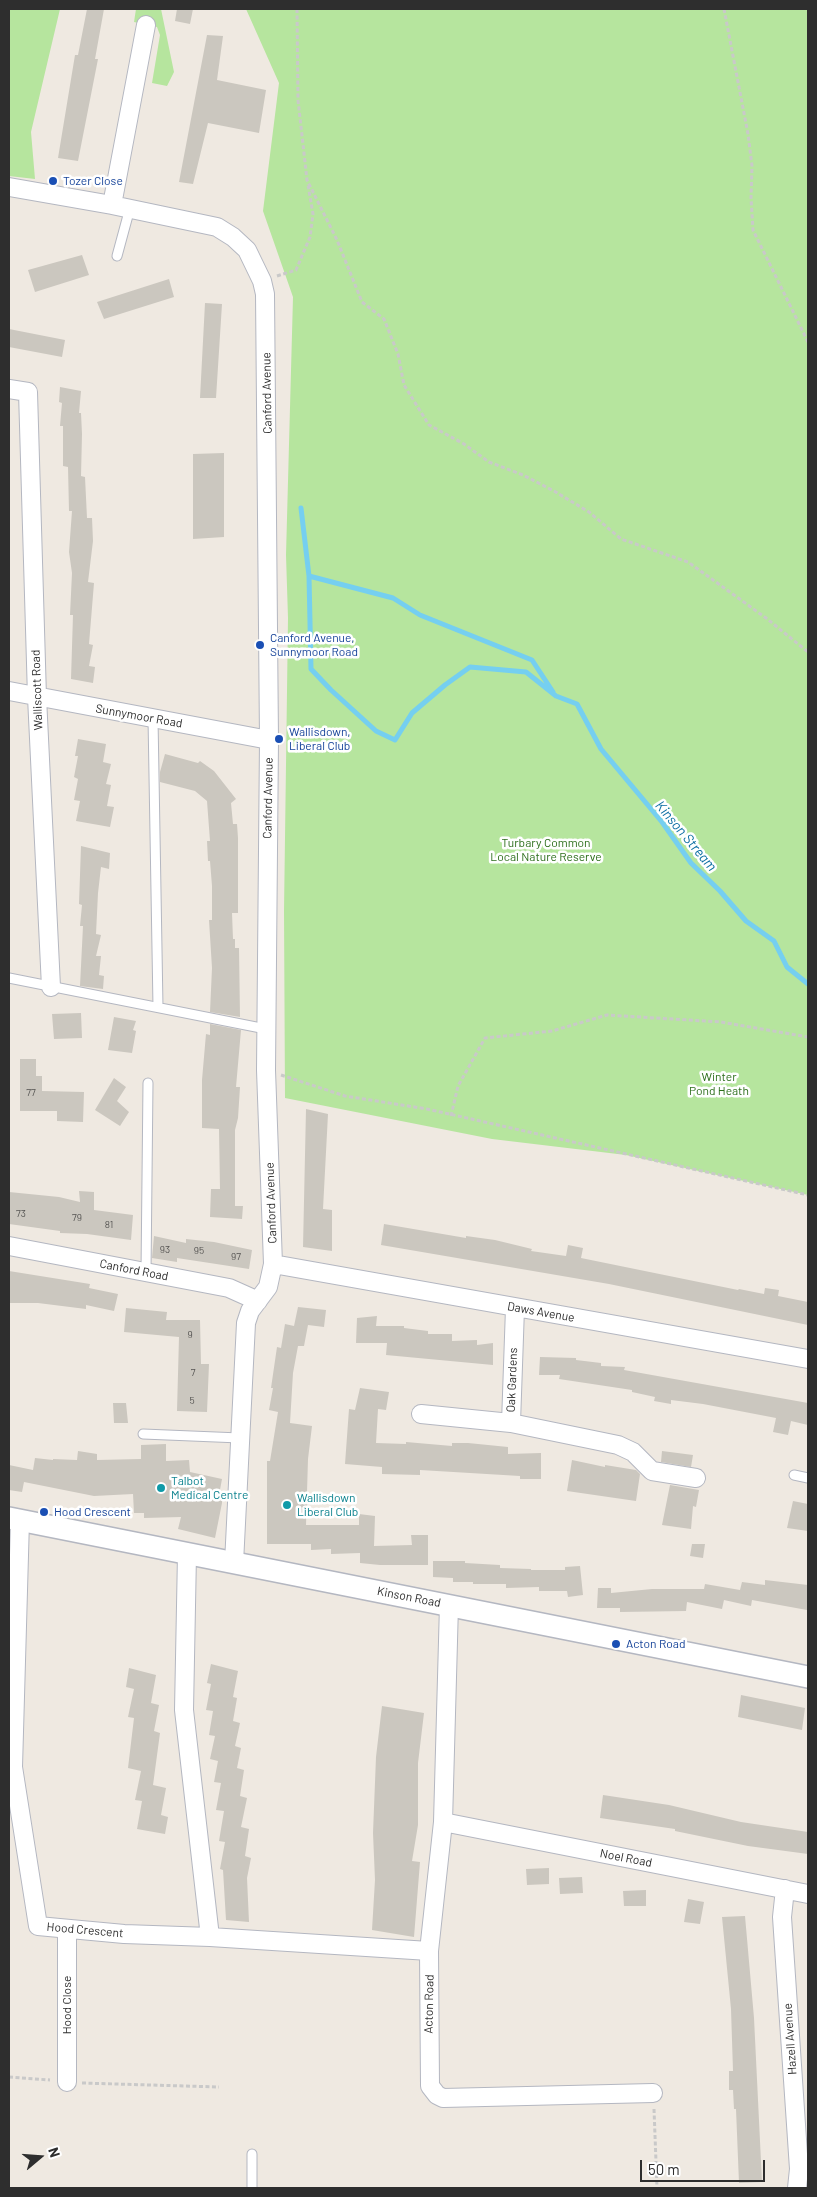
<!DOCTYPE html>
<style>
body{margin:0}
#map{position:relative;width:817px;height:2197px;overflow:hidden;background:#efe9e1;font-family:Barlow,sans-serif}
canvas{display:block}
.frame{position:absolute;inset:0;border:10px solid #2e2e2e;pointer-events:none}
.north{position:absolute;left:15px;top:2132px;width:50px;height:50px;-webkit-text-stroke:4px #fff;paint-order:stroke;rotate:72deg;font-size:14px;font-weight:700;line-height:20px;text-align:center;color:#2e2e2e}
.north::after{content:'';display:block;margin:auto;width:18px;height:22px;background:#2e2e2e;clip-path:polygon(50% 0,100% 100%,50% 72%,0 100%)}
.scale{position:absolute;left:640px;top:2160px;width:125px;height:22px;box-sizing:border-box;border:2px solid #2e2e2e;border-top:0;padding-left:6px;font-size:15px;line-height:18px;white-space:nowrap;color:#2e2e2e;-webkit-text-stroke:4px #fff;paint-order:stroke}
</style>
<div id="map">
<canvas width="817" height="2197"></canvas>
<div class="frame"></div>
<div class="north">N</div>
<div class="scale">50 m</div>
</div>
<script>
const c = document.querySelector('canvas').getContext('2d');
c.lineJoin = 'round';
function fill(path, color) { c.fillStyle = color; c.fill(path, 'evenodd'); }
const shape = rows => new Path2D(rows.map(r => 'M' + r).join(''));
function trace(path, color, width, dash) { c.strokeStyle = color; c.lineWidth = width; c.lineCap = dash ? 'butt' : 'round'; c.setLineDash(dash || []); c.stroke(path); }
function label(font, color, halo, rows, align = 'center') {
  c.font = font + ' Barlow,sans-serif'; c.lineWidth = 5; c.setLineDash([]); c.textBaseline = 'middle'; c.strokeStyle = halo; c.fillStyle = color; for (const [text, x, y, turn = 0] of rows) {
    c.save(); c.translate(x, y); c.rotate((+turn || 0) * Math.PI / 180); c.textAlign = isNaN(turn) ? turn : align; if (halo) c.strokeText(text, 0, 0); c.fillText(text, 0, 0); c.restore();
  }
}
const green = shape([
 [9,9,60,9,31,132,35,179,9,176],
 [136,9,161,9,174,72,167,86,152,83,160,35,157,27,134,22],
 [246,9,808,9,808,1195,626,1155,492,1139,285,1098,284,911,288,618,286,555,293,297,263,211,279,83]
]);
const stream = shape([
 [301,508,309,576,311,669,331,690,376,731,395,740,412,713,445,685,470,667,526,672,556,696,577,704,601,749,662,822,691,863,720,891,746,921,774,941,787,967,808,984],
 [309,576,393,598,420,615,532,660,553,692]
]);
const building = shape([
 [87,9,104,9,95,59,98,59,78,161,58,158,75,55,78,55],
 [177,9,193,9,190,24,175,21],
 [207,35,223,36,217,80,266,90,259,133,208,123,193,184,179,182],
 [82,255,89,275,35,292,28,270],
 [169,279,174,297,104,319,97,302],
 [205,303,222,304,216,398,200,398],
 [9,329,65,340,62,357,9,347],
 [60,387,81,391,79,413,81,413,82,434,81,476,85,477,87,518,92,518,93,541,88,582,94,583,89,644,93,645,89,666,95,667,93,683,71,679,73,615,70,615,72,573,69,552,72,511,69,511,68,467,63,466,63,426,60,426,62,403,59,402],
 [224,453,224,537,193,539,193,454],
 [78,739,106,744,103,762,111,764,106,784,111,785,107,806,114,807,110,827,76,821,80,801,74,800,78,779,74,777,78,756,75,756],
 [165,754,198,763,200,761,214,771,236,799,231,803,233,824,237,824,238,838,238,913,232,913,233,939,235,939,235,948,239,948,240,1017,210,1012,212,968,209,920,212,920,212,886,210,861,208,861,207,841,210,841,207,801,195,791,160,782,160,772],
 [81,846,110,853,109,869,101,867,98,893,96,934,101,935,96,956,101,956,99,975,104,976,103,989,80,986,83,926,80,926,82,905,79,904],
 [81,1013,82,1038,54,1039,52,1014],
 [114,1017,136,1021,133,1030,136,1031,132,1053,108,1050],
 [210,1024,241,1030,236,1087,240,1087,238,1118,235,1130,235,1206,243,1206,242,1219,210,1217,211,1189,220,1189,219,1129,202,1128,202,1080,206,1034,210,1035],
 [20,1059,36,1059,36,1076,42,1076,42,1091,84,1092,83,1122,57,1121,57,1111,20,1111],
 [114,1078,126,1087,117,1101,129,1112,120,1126,95,1110],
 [306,1109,328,1114,323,1209,332,1210,332,1251,303,1247],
 [79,1191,94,1192,94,1210,133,1215,131,1240,87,1234,60,1233,60,1231,9,1224,9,1192,59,1197,80,1202],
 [384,1224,466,1238,466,1236,495,1240,532,1249,531,1251,566,1256,568,1245,583,1248,581,1258,738,1290,739,1289,764,1294,765,1288,779,1290,778,1296,808,1302,808,1325,609,1284,381,1245],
 [154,1236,186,1243,186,1239,214,1242,252,1250,249,1269,177,1258,177,1262,152,1258],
 [9,1271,90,1284,89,1288,118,1294,114,1311,86,1305,86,1309,38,1303,9,1303],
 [298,1307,326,1310,324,1327,308,1325,304,1346,298,1346,293,1373,290,1423,312,1426,308,1459,306,1525,359,1525,359,1514,375,1516,374,1546,412,1545,411,1535,428,1535,428,1565,380,1565,360,1563,360,1553,331,1554,331,1549,311,1550,311,1544,267,1544,267,1461,270,1461,278,1412,269,1410,273,1388,271,1388,277,1347,281,1348,285,1324,294,1326],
 [126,1308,167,1312,166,1320,200,1320,201,1364,209,1364,207,1412,177,1411,179,1337,124,1332],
 [377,1316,376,1326,404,1326,404,1328,428,1331,428,1334,452,1334,452,1341,477,1340,477,1345,493,1343,493,1365,386,1355,387,1343,356,1343,357,1318],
 [540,1357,576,1358,576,1360,601,1363,601,1366,625,1367,624,1370,808,1403,808,1425,791,1421,788,1435,773,1432,776,1418,703,1404,671,1400,671,1404,654,1401,655,1397,632,1392,632,1390,559,1379,560,1375,539,1375],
 [360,1388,389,1392,386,1410,378,1409,376,1443,406,1444,406,1442,452,1446,452,1443,468,1443,508,1447,508,1454,541,1453,541,1479,520,1479,520,1476,420,1470,420,1475,382,1474,382,1467,345,1464,349,1409,355,1410],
 [113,1403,126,1403,128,1423,114,1423],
 [166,1444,166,1461,189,1460,190,1472,222,1479,219,1495,222,1496,222,1503,215,1538,178,1529,181,1517,144,1518,144,1513,134,1513,133,1494,94,1496,24,1482,22,1492,9,1490,9,1465,33,1470,35,1458,53,1460,53,1459,77,1460,78,1451,97,1454,97,1460,141,1459,141,1445],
 [662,1451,693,1455,691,1467,661,1462],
 [572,1460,605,1467,605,1465,636,1470,640,1474,636,1501,567,1491],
 [670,1485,699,1490,696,1507,693,1506,691,1529,662,1525],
 [793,1501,808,1504,808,1531,787,1528],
 [692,1544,705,1544,703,1558,690,1556],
 [433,1561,465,1561,465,1563,500,1565,500,1568,531,1569,531,1570,565,1570,565,1567,580,1566,583,1595,568,1597,567,1591,539,1591,539,1587,506,1588,506,1584,473,1584,473,1582,453,1582,453,1578,433,1577],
 [765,1580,808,1585,807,1610,752,1600,751,1606,724,1600,722,1609,687,1602,686,1611,620,1612,620,1608,597,1608,598,1588,611,1588,611,1593,652,1589,704,1589,705,1584,740,1590,742,1582,765,1585],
 [211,1664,238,1671,233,1697,237,1698,233,1721,240,1723,235,1746,241,1748,237,1768,244,1770,240,1796,247,1798,241,1827,249,1829,245,1856,251,1858,247,1878,249,1922,226,1920,223,1870,220,1869,225,1842,219,1841,224,1811,216,1810,221,1783,214,1782,218,1761,210,1759,215,1736,209,1735,213,1711,206,1710,211,1684,207,1683],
 [129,1668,156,1675,151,1703,159,1705,154,1731,160,1733,153,1785,166,1788,161,1815,168,1817,165,1834,137,1829,142,1801,135,1800,141,1771,128,1768,134,1718,128,1717,134,1689,126,1687],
 [741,1695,805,1708,802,1730,738,1717],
 [382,1706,424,1713,418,1763,418,1825,412,1861,420,1862,414,1937,372,1930,375,1880,373,1833,376,1757],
 [603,1795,669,1805,741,1822,808,1832,808,1854,748,1846,675,1831,675,1829,600,1818],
 [549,1868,549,1884,527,1885,526,1869],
 [582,1877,583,1893,560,1894,559,1878],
 [646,1890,646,1906,624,1906,623,1891],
 [688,1899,704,1902,700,1924,684,1922],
 [745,1916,754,2018,762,2182,739,2183,736,2109,734,2109,733,2090,729,2090,729,2071,733,2071,731,2009,722,1917]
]);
const path = shape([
 [297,9,298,100,307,180,337,240,362,302,384,319,398,354,404,385,429,425,464,444,489,462,523,475,554,491,589,512,621,539,688,562,766,618,808,652],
 [724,9,748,134,752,166,751,198,753,230,808,342],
 [277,276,296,270,310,237,313,214,308,185],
 [281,1075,345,1096,427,1109,808,1195],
 [451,1116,458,1086,485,1038,552,1031,607,1015,721,1022,808,1037],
 [9,2077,50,2080],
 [82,2083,219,2087],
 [654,2109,657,2188]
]);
const service = shape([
 [117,256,130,208],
 [153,718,158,1007],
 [9,978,266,1029],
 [146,1272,148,1083],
 [143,1434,240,1438],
 [794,1475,808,1478],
 [252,2154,252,2188]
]);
const minor = shape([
 [9,187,112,205,217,227,233,237,247,250,262,281,265,294,269,740,266,1070,273,1264,268,1287,250,1311,246,1323,234,1563],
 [112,205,146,25],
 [9,389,28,392,37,697,51,987],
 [9,691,269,740],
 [9,1246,229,1288,258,1301],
 [273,1264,808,1359],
 [421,1414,511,1423,515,1308],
 [511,1423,618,1445,633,1452,652,1471,696,1478],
 [20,1520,13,1767,38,1926,124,1934,210,1937,429,1951],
 [187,1554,184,1710,210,1937],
 [449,1605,443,1822,429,1951,430,2086,437,2095,443,2098,653,2093],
 [443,1822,808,1894],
 [785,1889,782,1917,799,2169,797,2188],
 [67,1929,67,2082]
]);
const tertiary = shape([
 [9,1518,808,1677]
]);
const markers = [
 [53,181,5,"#1a4fb4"],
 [260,645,5,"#1a4fb4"],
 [279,739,5,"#1a4fb4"],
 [161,1488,5,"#0f9aa8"],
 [287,1505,5,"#0f9aa8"],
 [44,1512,5,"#1a4fb4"],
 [616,1644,5,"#1a4fb4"]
];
const numberNames = [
 ["77",31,1093],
 ["73",21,1214],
 ["79",77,1218],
 ["81",109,1225],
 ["93",165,1250],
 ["95",199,1251],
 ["97",236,1257],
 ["9",190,1335],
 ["7",193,1373],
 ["5",192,1401]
];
const transitNames = [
 ["Tozer Close",63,181],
 ["Canford Avenue,",270,638],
 ["Sunnymoor Road",270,652],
 ["Wallisdown,",289,732],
 ["Liberal Club",289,746],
 ["Hood Crescent",54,1512],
 ["Acton Road",626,1644]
];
const streetNames = [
 ["Canford Avenue",267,393,-91],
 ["Walliscott Road",37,690,-92],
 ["Sunnymoor Road",139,716,10],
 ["Canford Avenue",268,798,-89],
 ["Canford Avenue",271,1203,-92],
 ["Canford Road",134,1270,11],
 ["Daws Avenue",541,1312,10],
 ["Oak Gardens",512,1380,-88],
 ["Kinson Road",409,1597,11],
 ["Noel Road",626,1858,11],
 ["Hood Crescent",85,1930,5],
 ["Acton Road",429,2004,-89],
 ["Hood Close",67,2005,-90],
 ["Hazell Avenue",790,2039,-94]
];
const parkNames = [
 ["Turbary Common",546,843],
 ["Local Nature Reserve",546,857],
 ["Winter",719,1077],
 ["Pond Heath",719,1091]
];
const cultureNames = [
 ["Talbot",171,1481],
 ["Medical Centre",171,1495],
 ["Wallisdown",297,1498],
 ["Liberal Club",297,1512]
];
const waterNames = [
 ["Kinson Stream",686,836,50]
];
fill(green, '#b6e59e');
trace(stream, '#75cff0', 5);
fill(building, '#cbc7bf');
trace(service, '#b4b7c1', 11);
trace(minor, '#b4b7c1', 20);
trace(tertiary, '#b4b7c1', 24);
trace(path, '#c9c9c9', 3, [4, 2.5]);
trace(service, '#fff', 9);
trace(minor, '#fff', 18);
trace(tertiary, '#fff', 21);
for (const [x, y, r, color] of markers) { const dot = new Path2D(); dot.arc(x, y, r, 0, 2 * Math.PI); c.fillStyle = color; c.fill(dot); trace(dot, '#fff', 2); }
label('10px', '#555452', null, numberNames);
label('12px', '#164399', '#fff', transitNames, 'left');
label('12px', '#2e2e2e', '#fff', streetNames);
label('12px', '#2c6e1b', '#fff', parkNames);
label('12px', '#0d838f', '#fff', cultureNames, 'left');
label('italic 14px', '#0d6fa3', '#fff', waterNames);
</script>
